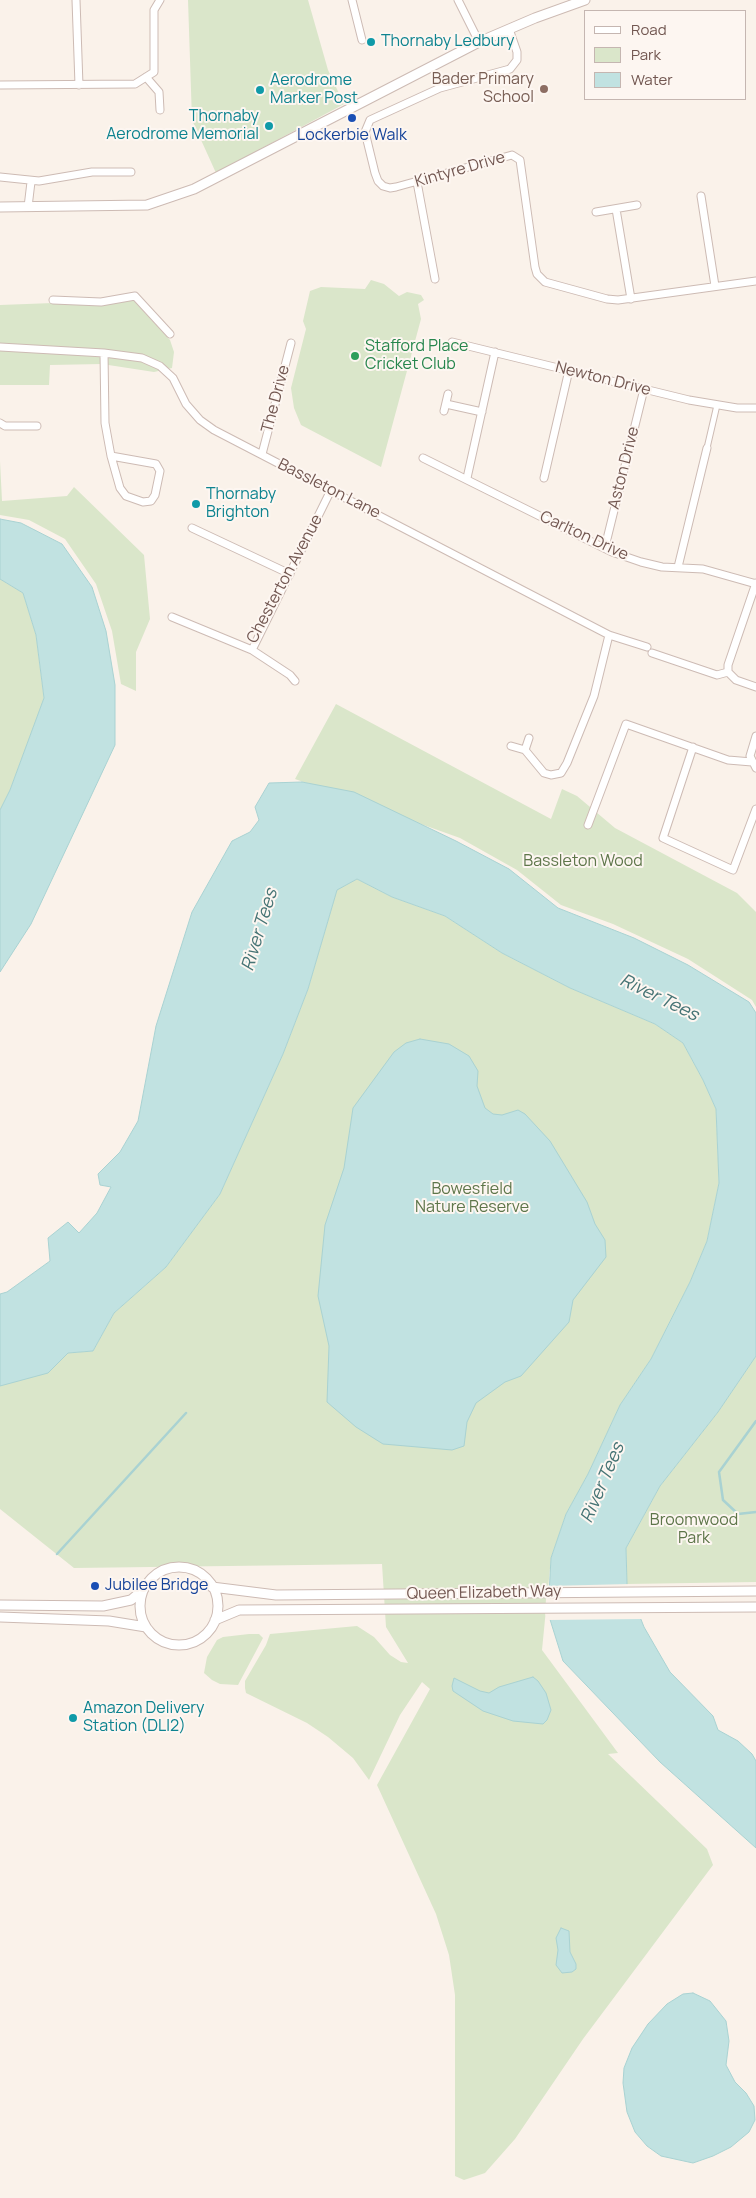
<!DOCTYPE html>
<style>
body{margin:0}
#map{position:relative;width:756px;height:2198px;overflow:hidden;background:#faf2ea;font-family:Manrope,sans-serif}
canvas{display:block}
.legend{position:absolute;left:584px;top:10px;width:162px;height:90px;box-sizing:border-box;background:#fdf6f1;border:1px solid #c5b6b1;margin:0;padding:6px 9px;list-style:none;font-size:15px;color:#725751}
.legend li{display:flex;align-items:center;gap:10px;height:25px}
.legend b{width:25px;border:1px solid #c5b6b1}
</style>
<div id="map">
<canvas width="756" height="2198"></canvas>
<ul class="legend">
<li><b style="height:6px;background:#fff"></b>Road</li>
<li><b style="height:14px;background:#dae6ca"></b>Park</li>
<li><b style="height:14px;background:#c1e2e1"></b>Water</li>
</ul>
</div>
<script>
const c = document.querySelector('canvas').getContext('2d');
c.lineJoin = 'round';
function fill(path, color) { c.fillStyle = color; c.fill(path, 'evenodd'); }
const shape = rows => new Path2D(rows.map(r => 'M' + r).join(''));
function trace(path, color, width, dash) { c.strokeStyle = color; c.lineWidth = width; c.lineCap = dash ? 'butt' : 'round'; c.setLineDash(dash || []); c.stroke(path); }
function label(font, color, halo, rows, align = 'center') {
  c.font = font + ' Manrope,sans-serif'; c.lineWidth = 4; c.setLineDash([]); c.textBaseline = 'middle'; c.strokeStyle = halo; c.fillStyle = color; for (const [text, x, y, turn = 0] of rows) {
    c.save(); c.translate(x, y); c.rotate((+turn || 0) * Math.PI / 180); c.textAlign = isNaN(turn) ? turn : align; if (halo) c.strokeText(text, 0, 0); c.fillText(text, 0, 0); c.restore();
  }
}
const green = shape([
 [188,0,308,0,328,70,344,104,216,173,192,120],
 [371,280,384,284,399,296,407,292,421,295,424,300,418,304,421,319,381,467,301,425,294,408,291,388,306,329,303,321,310,291,321,287,365,289],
 [133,300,170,340,174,352,172,368,154,372,102,364,50,365,49,385,0,385,0,305],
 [0,461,2,501,67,496,74,487,144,555,150,619,136,652,136,691,121,684,112,631,96,584,65,539,29,520,0,515],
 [0,579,23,593,36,635,44,699,10,790,0,810],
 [336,704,551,819,562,789,577,796,615,828,737,893,756,912,756,1007,752,1000,688,959,613,924,561,905,517,870,460,838,295,779],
 [357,879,392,897,445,916,502,953,570,988,655,1024,683,1043,703,1080,716,1109,719,1183,707,1241,690,1282,651,1359,620,1405,588,1474,566,1514,551,1558,542,1650,618,1753,608,1754,707,1849,713,1865,583,2039,515,2139,485,2173,464,2180,455,2176,455,1995,449,1955,436,1914,377,1785,430,1689,422,1682,400,1715,369,1780,353,1758,328,1737,307,1723,246,1693,245,1688,245,1681,266,1645,270,1634,357,1626,374,1637,390,1655,401,1662,408,1663,386,1627,382,1564,74,1568,0,1509,0,1380,57,1364,68,1353,93,1351,114,1313,166,1267,220,1194,283,1054,308,989,337,889],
 [756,1356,756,1582,627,1584,626,1548,660,1486,718,1412],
 [249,1634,259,1634,263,1638,238,1685,220,1684,212,1680,204,1673,207,1657,217,1640,223,1637]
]);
const water = shape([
 [0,519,21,523,62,544,92,587,106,631,115,685,115,745,31,924,0,972,0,810,10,790,44,698,36,635,23,593,0,579,0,519],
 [302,782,354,792,456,841,509,869,558,908,634,938,688,965,749,1002,756,1013,756,1356,718,1412,660,1486,626,1548,627,1584,644,1627,670,1672,713,1716,718,1730,738,1741,752,1754,756,1761,756,1848,660,1762,563,1661,548,1613,551,1558,566,1514,588,1474,620,1405,651,1359,690,1282,707,1241,719,1183,716,1109,703,1080,683,1043,655,1024,570,988,502,953,445,916,392,897,357,879,337,890,308,989,283,1054,220,1194,166,1267,114,1313,93,1351,68,1353,48,1373,0,1386,0,1294,7,1292,50,1261,48,1238,68,1222,79,1233,97,1213,111,1187,100,1185,98,1174,120,1152,138,1121,156,1026,192,912,232,841,250,832,259,820,255,807,269,783,302,782],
 [420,1039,449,1044,469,1056,478,1071,477,1086,485,1108,493,1114,502,1115,518,1110,525,1114,550,1141,587,1202,595,1224,605,1240,606,1257,573,1300,569,1322,521,1376,505,1382,476,1403,467,1422,464,1446,452,1450,383,1444,356,1427,327,1402,329,1346,318,1296,325,1225,344,1168,353,1108,394,1052,406,1043,420,1039],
 [533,1677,538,1681,546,1693,551,1710,547,1720,543,1724,513,1721,483,1711,453,1691,452,1686,454,1678,480,1691,489,1693,499,1687,533,1677],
 [561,1928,569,1931,570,1952,576,1964,576,1969,572,1972,562,1973,556,1965,558,1950,556,1938,561,1928],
 [693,1993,710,2001,726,2021,729,2041,726,2065,735,2082,746,2093,754,2106,755,2120,749,2132,731,2147,713,2156,693,2163,661,2156,647,2146,635,2132,627,2112,623,2083,624,2068,632,2048,648,2024,667,2004,683,1994,693,1993]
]);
const pier = shape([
 [630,1584,643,1619,547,1620,545,1613,547,1586]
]);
const stream = shape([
 [756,1421,719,1472,723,1500,738,1514,756,1512],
 [57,1554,186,1413]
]);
const pedestrian = shape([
 [707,448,717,405]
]);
const minor = shape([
 [76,0,79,85],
 [352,0,362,40],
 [458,0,479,42],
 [509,29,517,52,517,60,510,69,440,88,370,120,365,132,375,173,378,181,383,186,390,188,396,187,512,155,520,160,535,267,537,274,545,282,607,299,618,300,756,281],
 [146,77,159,92,160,110],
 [0,85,135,84,154,72,154,10,160,0],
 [0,177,39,181,92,172,131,172],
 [417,182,435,279],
 [701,196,715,286],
 [28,207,31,182],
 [616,209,631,299],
 [596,212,637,205],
 [53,300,101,302,135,296,170,334],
 [452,342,689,400,737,408,756,408],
 [0,347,104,353,142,358,160,366,173,378,186,404,200,420,214,430,609,635,647,647],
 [104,353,105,423,111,456,120,488,126,496,143,502,151,501,155,495,160,471,156,464,111,456],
 [446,404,482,412],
 [444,411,448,394],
 [0,423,5,426,37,426],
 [262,454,291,343],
 [423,458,612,552,641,562,662,567,703,569,756,584],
 [467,478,495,352],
 [544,478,569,370],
 [192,528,290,574],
 [605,547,644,389],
 [678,567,707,448],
 [172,617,252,650,290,675,295,681],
 [252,650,331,490],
 [652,653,717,675,728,672],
 [728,672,728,665,756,583],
 [728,672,736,680,756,687],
 [756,736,750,756,756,768],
 [511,746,525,750,544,773,551,775,561,773,567,763,594,696,609,635],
 [693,747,663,838,733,870,756,809],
 [525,750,529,738],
 [588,825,626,724,728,760,752,762]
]);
const tertiary = shape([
 [0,207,147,205,194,189,479,42,535,18,585,0],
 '140 1606a39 39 0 1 1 78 0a39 39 0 1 1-78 0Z',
 [212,1587,276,1595,756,1591],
 [0,1605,103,1606,131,1600,143,1590],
 [0,1617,109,1621,146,1627],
 [215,1620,239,1610,756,1607]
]);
const markers = [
 [371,42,5,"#0f9aa8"],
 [544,89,5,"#8d6e63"],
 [260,90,5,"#0f9aa8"],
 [352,118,5,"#1a4fb4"],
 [269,126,5,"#0f9aa8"],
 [355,356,5,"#2e9e5b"],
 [196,504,5,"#0f9aa8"],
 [95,1586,5,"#1a4fb4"],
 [73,1718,5,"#0f9aa8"]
];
const cultureNames = [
 ["Thornaby Ledbury",381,42],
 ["Aerodrome",270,81],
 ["Marker Post",270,99],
 ["Thornaby",259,117,"right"],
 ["Aerodrome Memorial",259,135,"right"],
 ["Thornaby",206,495],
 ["Brighton",206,513],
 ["Amazon Delivery",83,1709],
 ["Station (DLI2)",83,1727]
];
const educationNames = [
 ["Bader Primary",534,80],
 ["School",534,98]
];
const transitNames = [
 ["Lockerbie Walk",352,136],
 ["Jubilee Bridge",105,1586,"left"]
];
const streetNames = [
 ["Kintyre Drive",460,170,-16],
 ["Newton Drive",603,379,14],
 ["The Drive",276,399,-75],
 ["Aston Drive",624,468,-76],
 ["Bassleton Lane",329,489,27],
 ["Carlton Drive",584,536,25],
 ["Chesterton Avenue",285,579,-62],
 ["Queen Elizabeth Way",484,1593,-1]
];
const leisureNames = [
 ["Stafford Place",365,347],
 ["Cricket Club",365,365]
];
const parkNames = [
 ["Bassleton Wood",583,862],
 ["Bowesfield",472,1190],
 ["Nature Reserve",472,1208],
 ["Broomwood",694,1521],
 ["Park",694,1539]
];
const waterNames = [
 ["River Tees",260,930,-73],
 ["River Tees",659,998,26],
 ["River Tees",603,1483,-67]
];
fill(green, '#dae6ca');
fill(water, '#c1e2e1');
trace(water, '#a9d2d2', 1);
fill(pier, '#faf2ea');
trace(stream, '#a9d2d2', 2.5);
trace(pedestrian, '#cdbbb4', 7);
trace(minor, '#cdbbb4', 9);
trace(tertiary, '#cdbbb4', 11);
trace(pedestrian, '#fff', 5);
trace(minor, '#fff', 7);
trace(tertiary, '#fff', 9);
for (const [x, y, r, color] of markers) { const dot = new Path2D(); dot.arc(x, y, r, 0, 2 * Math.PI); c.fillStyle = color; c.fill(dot); trace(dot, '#fdf6f1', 2); }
label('16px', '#0d838f', '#fdf6f1', cultureNames, 'left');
label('16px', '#785e54', '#fdf6f1', educationNames, 'right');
label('16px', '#164399', '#fdf6f1', transitNames);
label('16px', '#725751', '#fdf6f1', streetNames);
label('16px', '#27864d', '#fdf6f1', leisureNames, 'left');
label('16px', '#5e764a', '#fdf6f1', parkNames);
label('italic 18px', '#467475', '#fdf6f1', waterNames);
</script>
